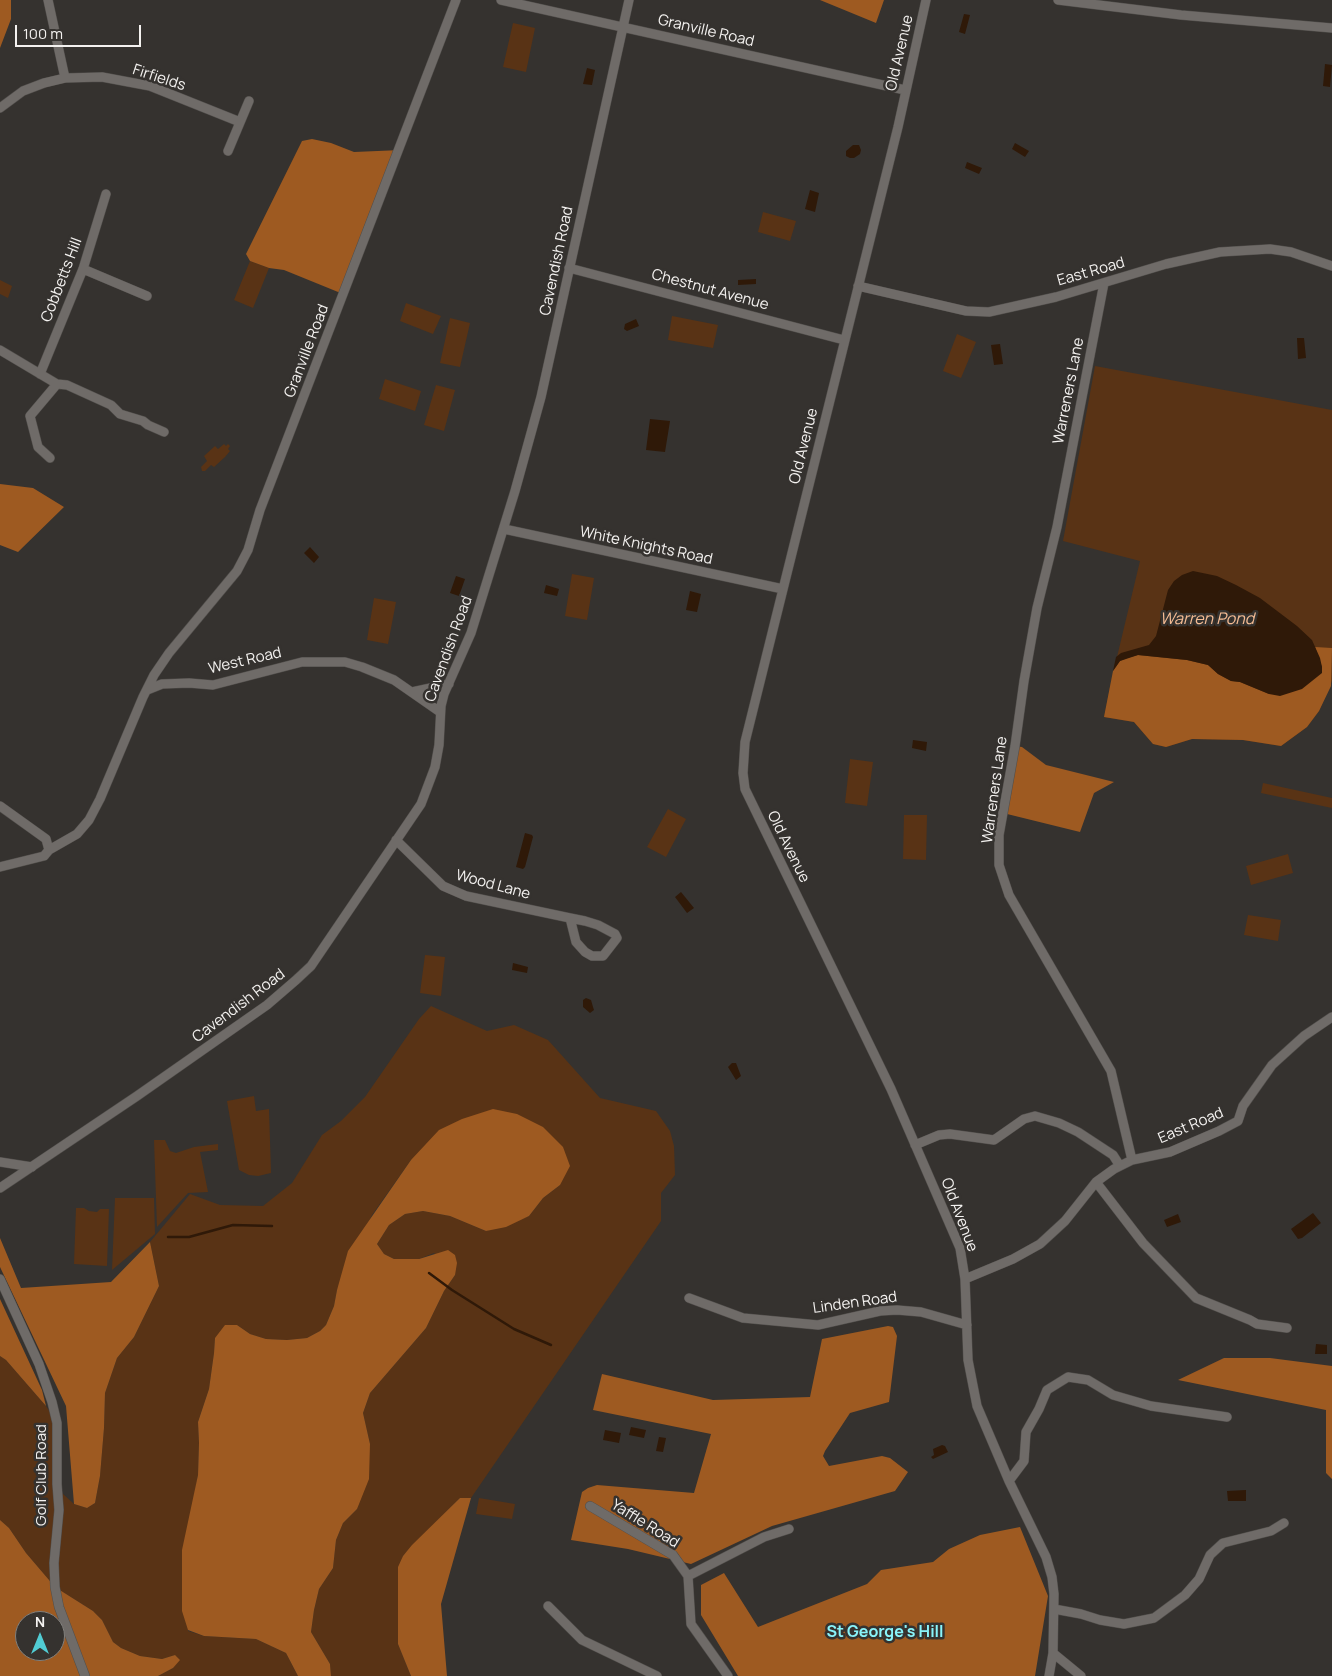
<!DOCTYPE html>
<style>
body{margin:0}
#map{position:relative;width:1332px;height:1676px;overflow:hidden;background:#35322f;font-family:Manrope,sans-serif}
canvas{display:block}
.north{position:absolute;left:15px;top:1611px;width:50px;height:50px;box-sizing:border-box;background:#35322f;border:1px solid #817f7c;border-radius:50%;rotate:0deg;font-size:14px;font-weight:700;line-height:20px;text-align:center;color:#f4f2f0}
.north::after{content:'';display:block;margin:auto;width:18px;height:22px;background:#51ccd3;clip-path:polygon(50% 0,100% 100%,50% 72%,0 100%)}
.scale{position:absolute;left:15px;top:25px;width:126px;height:22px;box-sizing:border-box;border:2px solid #f4f2f0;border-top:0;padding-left:6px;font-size:15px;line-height:18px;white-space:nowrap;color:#f4f2f0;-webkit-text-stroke:4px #35322f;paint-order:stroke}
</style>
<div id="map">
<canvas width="1332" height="1676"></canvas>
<div class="north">N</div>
<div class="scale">100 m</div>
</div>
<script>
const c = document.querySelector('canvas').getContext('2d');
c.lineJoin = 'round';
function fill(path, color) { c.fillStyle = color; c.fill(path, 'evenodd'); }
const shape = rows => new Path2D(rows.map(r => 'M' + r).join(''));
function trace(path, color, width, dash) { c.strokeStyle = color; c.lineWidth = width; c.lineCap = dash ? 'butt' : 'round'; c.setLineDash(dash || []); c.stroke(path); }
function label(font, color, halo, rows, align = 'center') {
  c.font = font + ' Manrope,sans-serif'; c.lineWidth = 5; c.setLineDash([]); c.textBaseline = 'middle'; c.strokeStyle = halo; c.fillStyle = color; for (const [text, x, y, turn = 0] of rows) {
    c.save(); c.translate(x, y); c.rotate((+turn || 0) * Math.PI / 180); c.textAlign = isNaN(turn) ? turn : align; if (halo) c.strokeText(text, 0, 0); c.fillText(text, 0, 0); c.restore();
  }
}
const green = shape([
 [513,23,535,28,526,72,503,67],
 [763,212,796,221,790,241,758,232],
 [250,261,269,268,253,308,234,300],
 [0,280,12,286,8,298,0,294],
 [406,303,441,316,433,334,400,321],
 [672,316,718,325,713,348,668,340],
 [450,318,470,323,460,367,440,363],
 [957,334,976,342,961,378,943,371],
 [1095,366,1332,410,1332,681,1319,711,1307,727,1281,746,1243,740,1192,739,1166,747,1153,744,1134,722,1104,717,1111,682,1140,561,1063,541],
 [385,379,421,391,415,411,379,399],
 [436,385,455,390,444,431,424,425],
 [224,444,226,446,228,444,230,446,228,449,230,451,225,457,214,467,211,465,205,471,202,471,201,467,207,461,204,456,215,446,218,449],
 [572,574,594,578,587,620,565,616],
 [374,598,396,602,388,644,367,640],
 [850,759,873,762,867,806,845,803],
 [1263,783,1332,798,1332,808,1261,793],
 [668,809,686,819,666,857,647,847],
 [904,815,927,815,926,860,903,859],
 [1288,854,1293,873,1251,885,1246,866],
 [1248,915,1281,920,1278,941,1244,935],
 [425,955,445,957,441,996,420,993],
 [431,1006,487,1031,514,1025,548,1040,600,1098,656,1111,670,1131,674,1146,675,1175,661,1193,661,1221,471,1498,460,1498,403,1556,398,1582,398,1644,411,1676,331,1676,330,1664,311,1632,314,1610,319,1589,333,1568,336,1540,343,1523,357,1509,370,1444,363,1413,370,1393,426,1328,444,1291,455,1275,434,1253,419,1259,394,1259,384,1254,377,1244,389,1225,405,1214,423,1211,450,1216,486,1231,529,1216,543,1198,560,1185,411,1160,372,1215,337,1290,334,1306,326,1325,320,1331,307,1338,287,1340,266,1339,250,1334,237,1325,215,1338,214,1353,209,1389,198,1422,199,1443,198,1475,192,1509,188,1631,204,1636,256,1639,286,1653,298,1676,158,1676,173,1668,175,1655,162,1659,140,1656,121,1648,113,1642,102,1620,93,1611,55,1587,26,1553,9,1528,0,1520,0,1356,6,1360,46,1406,57,1423,62,1493,74,1504,87,1508,95,1503,100,1476,104,1428,105,1393,117,1358,134,1337,159,1286,150,1242,190,1194,220,1205,263,1206,292,1183,322,1135,341,1121,365,1097,419,1019],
 [254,1096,256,1111,269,1109,271,1173,258,1176,249,1175,239,1170,227,1101],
 [154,1140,165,1140,170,1151,176,1153,194,1147,218,1144,218,1150,200,1152,208,1192,188,1193,157,1227],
 [115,1198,154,1198,155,1234,112,1270],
 [76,1208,84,1208,89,1211,97,1212,100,1209,109,1209,107,1266,74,1264],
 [479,1498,515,1504,512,1519,476,1514]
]);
const forest = shape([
 [0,0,11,0,11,19,0,48],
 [820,0,884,0,876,23],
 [312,139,331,143,354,152,401,150,343,294,284,270,269,268,250,261,246,254,302,141],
 [0,484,33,488,64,507,18,552,0,545],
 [1315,647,1332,648,1331,686,1319,711,1307,727,1281,746,1243,740,1192,739,1166,747,1153,744,1134,722,1104,717,1113,671,1120,661,1127,658,1138,655,1187,660,1208,665,1218,674,1231,681,1240,682,1269,694,1322,667],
 [1015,746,1022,747,1046,765,1114,782,1094,793,1080,832,1003,813],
 [493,1109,517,1114,543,1127,563,1147,570,1166,560,1185,543,1198,529,1216,506,1227,486,1231,450,1216,423,1211,405,1214,389,1225,377,1244,384,1254,394,1259,419,1259,448,1250,455,1255,457,1263,455,1275,444,1291,426,1328,370,1393,363,1413,370,1444,369,1479,357,1509,343,1523,336,1540,333,1568,319,1589,314,1610,311,1632,330,1664,331,1676,298,1676,286,1653,256,1639,204,1636,188,1630,182,1611,182,1550,198,1475,199,1443,198,1422,209,1389,214,1353,215,1338,225,1325,237,1325,250,1334,266,1339,287,1340,307,1338,320,1331,326,1325,334,1306,337,1290,348,1251,411,1160,439,1130,462,1119],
 [0,1238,21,1288,111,1282,150,1242,159,1286,134,1337,117,1358,105,1393,104,1428,100,1476,95,1503,87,1508,74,1504,66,1406,0,1267],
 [0,1299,42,1390,46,1406,6,1360,0,1356],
 [888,1326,893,1327,897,1336,889,1402,850,1413,825,1451,823,1456,829,1466,882,1456,890,1458,908,1472,895,1491,772,1526,691,1564,628,1549,571,1540,582,1492,588,1488,597,1485,694,1493,711,1434,593,1410,602,1374,713,1400,810,1397,822,1339],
 [1224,1358,1270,1358,1332,1366,1332,1479,1326,1473,1326,1410,1178,1380],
 [460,1498,471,1498,441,1604,447,1676,411,1676,398,1644,398,1567,403,1556,412,1545],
 [0,1520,9,1528,26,1553,55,1587,93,1611,102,1620,113,1642,121,1648,140,1656,162,1659,175,1655,180,1660,173,1668,158,1676,0,1676],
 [25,1621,55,1621,55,1651,25,1651],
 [1020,1527,1048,1596,1035,1676,738,1676,701,1615,701,1585,724,1573,758,1627,867,1584,881,1570,933,1562,949,1549,980,1535]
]);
const water = shape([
 [964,14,970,15,965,34,959,32],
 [1325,64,1332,65,1330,87,1323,86],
 [587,68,595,70,592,85,583,84],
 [1015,143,1029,151,1025,157,1012,149],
 [853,145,859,145,861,150,860,154,854,158,850,158,846,156,846,151],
 [967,162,982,168,979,174,965,168],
 [810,190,819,193,815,212,805,209],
 [756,279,756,284,738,285,738,280],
 [636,319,639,326,627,331,624,329,625,324],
 [1297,338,1304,338,1306,358,1298,359],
 [1000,344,1003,364,994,365,991,345],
 [650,419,670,421,665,452,646,450],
 [310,547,319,557,314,563,304,553],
 [1193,571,1217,576,1236,585,1260,598,1297,626,1312,640,1320,658,1322,667,1322,673,1302,689,1280,696,1269,694,1240,682,1231,681,1218,674,1208,665,1187,660,1138,655,1120,661,1113,671,1116,657,1121,653,1149,645,1156,636,1168,590,1174,581,1182,575],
 [456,576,465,579,459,596,450,593],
 [546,585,559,589,557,596,544,593],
 [690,591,701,594,697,612,686,610],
 [913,740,927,742,926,751,912,748],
 [525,833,532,835,533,837,525,867,523,869,516,867],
 [681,892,694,908,687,913,675,897],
 [513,963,528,967,527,973,512,970],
 [586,998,591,1000,593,1007,594,1010,590,1013,583,1007,583,1000],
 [732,1063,736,1063,741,1076,736,1080,728,1067],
 [1313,1213,1321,1223,1302,1238,1298,1239,1291,1229],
 [1178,1214,1181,1222,1167,1227,1164,1220],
 [1316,1344,1327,1345,1327,1354,1315,1354],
 [631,1427,646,1430,644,1438,629,1435],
 [605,1430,621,1433,619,1443,603,1440],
 [659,1437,666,1438,663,1452,656,1451],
 [942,1445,945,1446,948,1452,933,1459,931,1457,934,1455,933,1449],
 [1246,1490,1246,1501,1228,1501,1227,1491]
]);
const stream = shape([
 [168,1237,189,1237,233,1225,272,1226],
 [429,1273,452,1290,514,1329,551,1345]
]);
const minor = shape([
 [48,0,65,78],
 [501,0,905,90],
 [926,0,898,127,745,742,743,773,745,789,891,1089,960,1248,965,1279,968,1360,977,1406,1009,1481,1046,1557,1052,1577,1054,1594,1053,1653,1049,1676],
 [1058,0,1181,15,1332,28],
 [0,108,23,91,44,83,65,78,102,77,150,86,240,122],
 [228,151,249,101],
 [569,268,844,340],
 [83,269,147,296],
 [858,286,966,311,989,312,1056,297,1166,264,1220,252,1270,249,1291,252,1332,266],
 [0,350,57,384,67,385,111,405,120,414,143,421,148,425,164,432],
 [40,374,83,269,106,194],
 [50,458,38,447,30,416,57,384],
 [504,529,783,589],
 [147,690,162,684,189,683,213,685,302,662,345,662,362,667,394,680,440,712],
 [412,692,449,684],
 [0,806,46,839,49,850,44,856,0,867],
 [396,840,443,886,466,896,570,918,585,921,598,925,615,934,617,938,603,956,592,956,585,952,576,942,570,918],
 [49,850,77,834,89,820,100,799,143,697,154,675,169,653,237,571,248,550,260,510,456,0],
 [915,1145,939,1135,950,1134,994,1140,1024,1119,1035,1116,1059,1123,1078,1132,1113,1155,1120,1166],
 [1132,1160,1170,1152,1219,1131,1238,1121,1243,1106,1272,1065,1304,1036,1332,1017],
 [0,1162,32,1167],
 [1096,1182,1143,1243,1196,1298,1250,1320,1257,1324,1287,1328],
 [0,1188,137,1096,267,1005,296,980,311,966,421,804,435,767,439,745,441,706,444,694,471,633,515,491,541,397,629,0],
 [0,1279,39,1364,52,1402,57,1423,57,1484,59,1510,54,1563,55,1587,59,1607,85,1676],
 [965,1279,1013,1259,1040,1244,1065,1221,1096,1182,1114,1169,1132,1160,1111,1071,1009,895,999,865,999,835,1015,746,1024,681,1037,608,1057,527,1104,283],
 [689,1298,743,1318,818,1325,880,1311,897,1310,921,1312,967,1325],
 [1009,1481,1024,1461,1026,1432,1039,1409,1047,1390,1068,1377,1088,1380,1113,1395,1151,1406,1227,1417],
 [590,1506,673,1555,688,1576,691,1624,728,1676],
 [688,1576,764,1537,789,1529],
 [548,1606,582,1640,657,1676],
 [1054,1609,1081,1614,1100,1620,1124,1624,1154,1618,1185,1595,1199,1579,1210,1555,1223,1543,1271,1531,1284,1523],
 [1053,1653,1081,1676]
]);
const streetNames = [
 ["Granville Road",706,31,13],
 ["Old Avenue",900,53,-77],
 ["Firfields",159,78,18],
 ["Cavendish Road",557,261,-78],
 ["East Road",1091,272,-16],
 ["Cobbetts Hill",62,280,-69],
 ["Chestnut Avenue",710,290,15],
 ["Granville Road",307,351,-69],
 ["Warreners Lane",1069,391,-79],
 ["Old Avenue",804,446,-76],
 ["White Knights Road",646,546,12],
 ["Cavendish Road",449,649,-70],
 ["West Road",245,661,-13],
 ["Warreners Lane",995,790,-82],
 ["Old Avenue",788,847,64],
 ["Wood Lane",493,885,15],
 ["Cavendish Road",239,1006,-37],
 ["East Road",1191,1126,-23],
 ["Old Avenue",959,1215,69],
 ["Linden Road",855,1303,-8],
 ["Golf Club Road",42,1475,-90],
 ["Yaffle Road",645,1524,32]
];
const waterNames = [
 ["Warren Pond",1207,620]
];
const neighbourhoodNames = [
 ["St George's Hill",885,1633]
];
fill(green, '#593315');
fill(forest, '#9e5a21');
fill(water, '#2f1908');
trace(stream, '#2f1908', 2.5);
trace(minor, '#514e4b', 10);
trace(minor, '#6f6b68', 9);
label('15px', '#f4f2f0', '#35322f', streetNames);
label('italic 16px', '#f5bc94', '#35322f', waterNames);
label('bold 16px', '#89f4fa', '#35322f', neighbourhoodNames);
</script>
